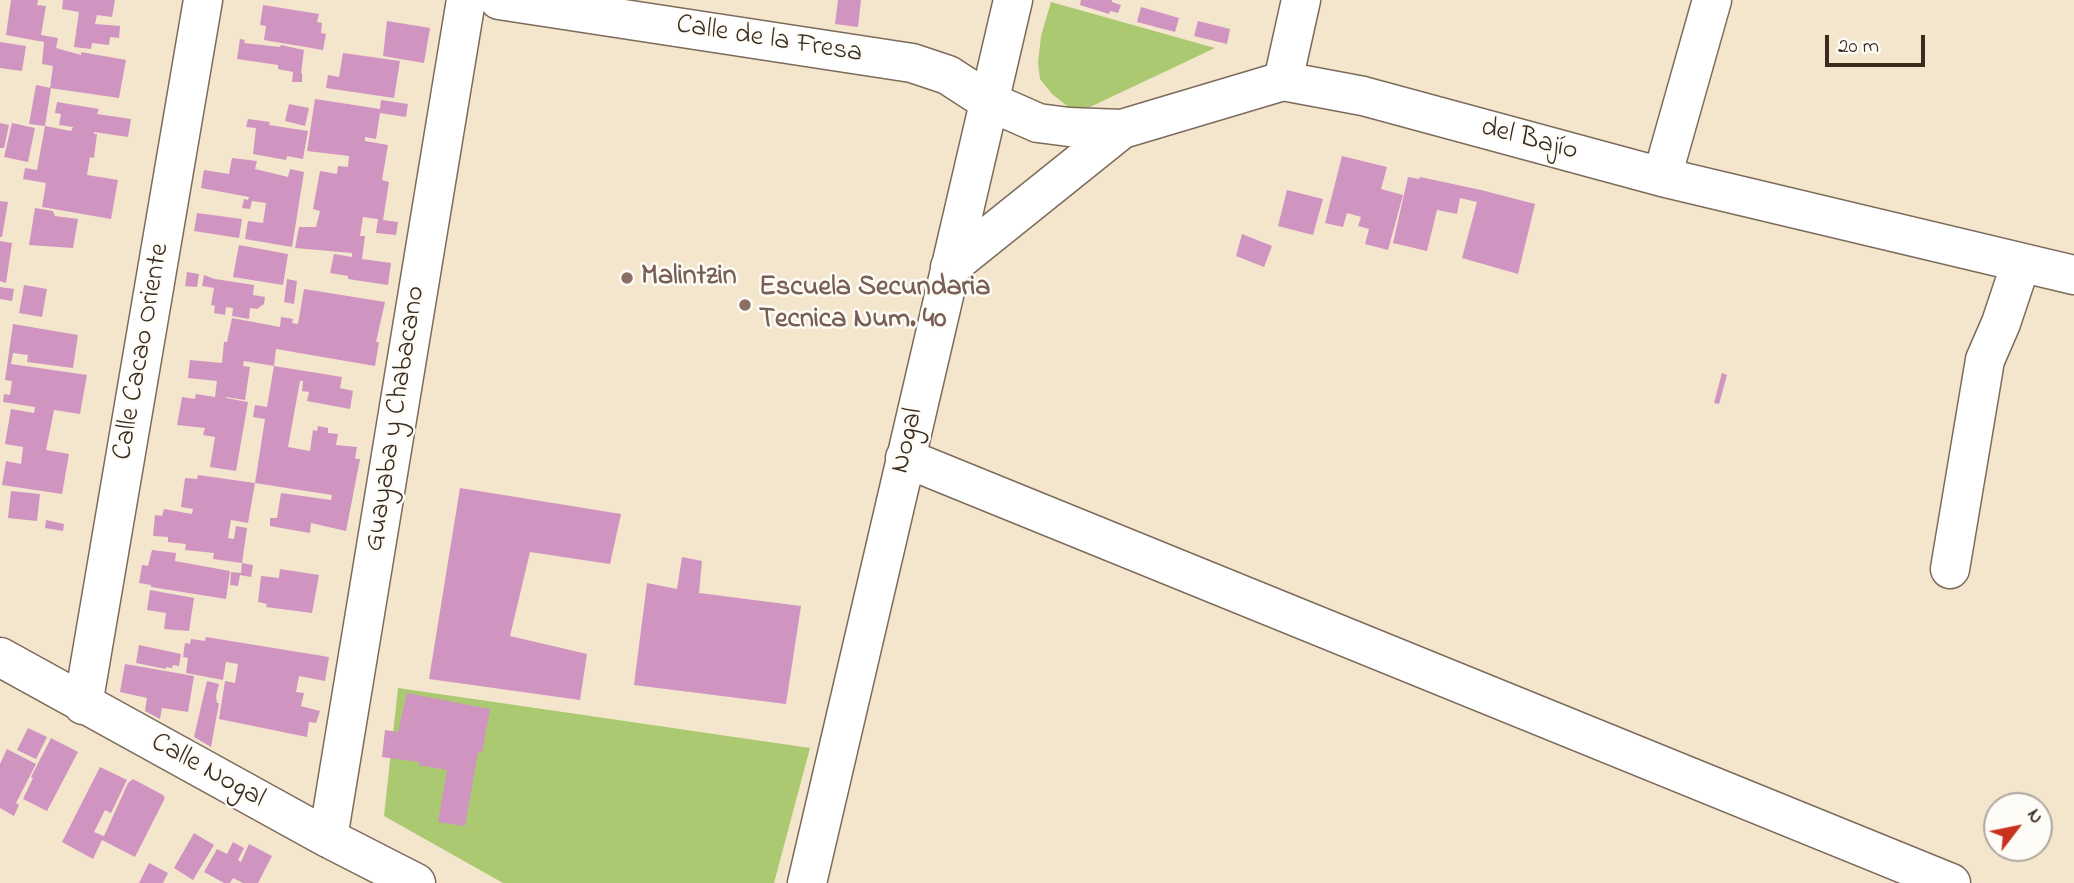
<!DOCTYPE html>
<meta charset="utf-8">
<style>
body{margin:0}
#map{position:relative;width:2074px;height:883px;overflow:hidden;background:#f4e5cd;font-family:"Indie Flower",sans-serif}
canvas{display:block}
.north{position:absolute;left:1983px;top:792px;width:70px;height:70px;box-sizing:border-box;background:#fdfcf7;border:2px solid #afa8a0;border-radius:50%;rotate:58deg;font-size:19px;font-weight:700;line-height:28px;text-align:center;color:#3b2a1e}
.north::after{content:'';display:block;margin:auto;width:24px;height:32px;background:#c8321e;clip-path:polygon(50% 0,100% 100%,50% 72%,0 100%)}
.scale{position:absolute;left:1825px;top:35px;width:100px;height:32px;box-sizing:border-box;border:4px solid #3b2a1e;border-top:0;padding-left:9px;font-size:21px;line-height:24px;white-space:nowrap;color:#3b2a1e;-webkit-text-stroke:5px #fdfcf7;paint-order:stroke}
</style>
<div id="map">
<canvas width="2074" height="883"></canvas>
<div class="north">N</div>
<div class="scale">20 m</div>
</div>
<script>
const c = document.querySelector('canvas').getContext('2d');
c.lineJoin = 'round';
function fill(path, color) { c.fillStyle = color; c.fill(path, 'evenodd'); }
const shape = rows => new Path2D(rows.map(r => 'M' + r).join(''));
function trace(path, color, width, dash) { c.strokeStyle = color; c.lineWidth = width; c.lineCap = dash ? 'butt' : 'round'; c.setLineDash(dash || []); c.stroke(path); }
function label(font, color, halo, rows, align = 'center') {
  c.font = font + ' "Indie Flower",sans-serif'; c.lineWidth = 5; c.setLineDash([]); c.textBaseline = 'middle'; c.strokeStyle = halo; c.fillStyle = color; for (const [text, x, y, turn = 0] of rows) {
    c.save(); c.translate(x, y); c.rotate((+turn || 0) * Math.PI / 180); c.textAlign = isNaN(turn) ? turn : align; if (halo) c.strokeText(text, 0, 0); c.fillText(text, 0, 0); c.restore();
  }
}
const green = shape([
 [1051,2,1215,48,1090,107,1071,109,1052,94,1040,79,1038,63,1041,36],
 [398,688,810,748,774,883,503,883,384,816]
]);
const building = shape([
 [11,0,38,0,37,5,46,6,41,35,58,38,56,48,81,55,81,52,126,60,119,98,50,88,53,66,42,64,44,42,6,35],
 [63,0,115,0,112,17,97,15,95,24,120,26,119,38,110,37,109,45,92,43,91,49,74,47,79,12,62,9],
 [838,0,861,0,858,27,835,24],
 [1081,0,1112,0,1112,2,1121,5,1118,13,1110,11,1109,14,1080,5],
 [263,5,319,14,317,22,322,23,321,33,326,34,323,50,264,40,266,26,260,25],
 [1141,7,1179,18,1175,32,1137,22],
 [387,21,430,28,424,63,383,56],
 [1198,21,1230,29,1227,44,1194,36],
 [240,39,245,40,244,43,280,47,281,45,304,50,301,73,302,73,302,82,292,82,293,72,278,69,278,65,237,59],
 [0,42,26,46,22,71,0,68],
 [343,53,400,61,394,98,326,88,328,75,339,77],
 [36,85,51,88,45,126,29,124],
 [315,99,380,109,381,100,408,104,406,117,380,113,376,139,365,137,365,141,388,145,382,180,389,182,383,220,398,222,396,235,376,233,378,219,363,217,360,236,365,236,362,259,391,263,388,285,348,279,348,276,330,273,334,254,352,257,352,253,295,248,299,227,316,227,320,211,313,209,320,171,337,174,338,166,348,167,349,156,307,151],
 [57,102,99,109,97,114,131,119,128,137,94,132,94,134,97,134,94,158,90,157,87,175,118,180,111,219,42,207,46,183,23,179,25,168,37,170,45,126,71,131,73,127,59,125,61,114,55,113],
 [289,104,309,108,305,126,285,121],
 [248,119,270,122,269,125,308,131,303,159,287,156,286,160,253,154,256,128,246,127],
 [0,123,9,125,4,148,0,148],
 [12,123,35,128,28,162,4,157],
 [1342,156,1387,167,1381,189,1403,195,1388,250,1365,244,1369,229,1358,226,1361,217,1347,213,1343,227,1325,223],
 [232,158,257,161,255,169,280,175,288,177,290,169,304,172,292,247,245,239,248,221,263,223,266,203,252,201,250,209,242,208,244,199,248,200,249,197,201,188,204,170,229,174],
 [1408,177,1419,179,1420,177,1481,190,1535,204,1518,274,1462,258,1477,202,1460,198,1457,214,1437,210,1427,251,1393,243],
 [1287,190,1323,199,1313,235,1278,226],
 [0,201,8,202,2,237,0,237],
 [35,208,53,211,55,216,78,219,73,248,29,245],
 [197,213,242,219,239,238,194,231],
 [1242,234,1272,246,1264,267,1236,256],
 [0,241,12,243,6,283,0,281],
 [239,245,288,254,283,285,233,277],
 [187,272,199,274,197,287,185,286],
 [204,275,215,279,254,285,253,295,265,297,264,304,257,309,250,308,249,319,232,316,233,308,226,307,225,315,214,313,215,306,211,305,214,288,202,286],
 [287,279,297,281,294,304,284,302],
 [24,285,47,289,42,317,19,313],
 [0,287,14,289,12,301,0,299],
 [304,289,385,302,376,342,379,342,375,366,276,349,274,366,244,361,243,366,250,367,245,400,226,397,226,398,248,402,236,471,210,467,215,437,203,435,205,428,177,425,182,397,195,399,196,394,215,397,217,381,188,378,190,360,222,363,224,342,227,342,232,318,280,327,281,317,293,319,292,323,298,324],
 [13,324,78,335,73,368,27,362,28,355,13,353,11,364,87,375,80,414,54,410,46,450,69,454,62,494,2,485,6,461,21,464,23,447,5,444,11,409,34,413,35,407,3,402,4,394,10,395,12,381,5,380],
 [274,366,342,377,340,388,353,391,350,409,307,401,309,392,302,391,303,381,300,381,288,447,310,451,313,430,317,431,318,426,328,428,328,433,338,434,336,445,357,447,355,459,360,459,346,531,311,523,310,533,270,526,270,518,277,518,281,493,331,500,332,495,255,483,248,523,231,520,228,538,234,539,236,526,247,528,242,563,213,559,214,553,185,550,186,544,168,542,168,537,153,536,155,515,162,516,164,509,192,514,193,509,181,507,185,478,197,479,198,475,255,483,265,419,253,417,255,405,267,407],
 [1722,373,1727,375,1719,404,1714,403],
 [460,488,621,514,610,564,530,552,510,636,587,654,580,700,429,679],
 [11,491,40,494,37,521,8,518],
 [46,520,64,524,63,531,45,528],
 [152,550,176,553,175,561,230,571,226,599,151,587,151,585,139,583,142,565,148,566],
 [682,557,702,561,699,593,801,606,786,704,634,685,647,583,677,589],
 [242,563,253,565,251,577,240,575,238,586,230,585,231,572,241,573],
 [280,569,319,575,312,613,266,607,267,604,258,602,261,576,279,578],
 [150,590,194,598,189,631,164,629,166,613,147,610],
 [206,637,329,657,325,681,299,676,296,692,304,693,301,706,320,711,316,723,309,722,307,737,219,719,225,681,235,683,238,664,226,662,223,680,186,673,188,658,183,657,185,643,190,644,191,639,205,641],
 [139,645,181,654,179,666,173,665,172,668,166,667,166,669,136,663],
 [125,664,194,676,188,712,162,708,160,719,145,711,147,698,120,692],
 [207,681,219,684,216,696,217,703,219,703,211,747,194,737],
 [407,693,490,709,482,753,478,752,465,826,438,822,447,770,418,765,419,762,382,757,385,730,398,732],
 [28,728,47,737,36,759,17,750],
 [51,738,78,752,47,811,23,799,33,778,31,777],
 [7,749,36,764,16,803,19,805,14,816,0,808,0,764],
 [100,767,127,780,111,813,105,810,94,832,104,836,128,783,133,779,163,795,165,798,135,857,102,840,93,859,62,842],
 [194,833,214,845,193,880,174,868],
 [233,842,244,848,238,860,241,862,249,844,272,856,258,883,243,883,233,878,230,883,224,883,204,872,217,849,227,854],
 [149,863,168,873,163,883,139,883]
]);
const minor = shape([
 [499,0,912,63,948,75,988,101,1038,123,1069,127,1122,129,1283,81,1363,96,1662,177,2074,275],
 [1283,81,1301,0],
 [1662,177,1712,0],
 [950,267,1122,129],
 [905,458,1951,883],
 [1950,569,1985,360,2001,323,2021,263],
 [0,657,328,838,416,883],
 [83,705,203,0],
 [328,838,466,0],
 [807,883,1013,0]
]);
const markers = [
 [627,278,7,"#8d6e63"],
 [745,305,7,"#8d6e63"]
];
const streetNames = [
 ["Calle de la Fresa",769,41,9],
 ["del Bajío",1529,141,15],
 ["Calle Cacao Oriente",143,352,-80],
 ["Guayaba y Chabacano",397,419,-81],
 ["Nogal",909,441,-77],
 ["Calle Nogal",207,772,29]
];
const educationNames = [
 ["Malintzin",641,278],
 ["Escuela Secundaria",759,289],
 ["Tecnica Num. 40",759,321]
];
fill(green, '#abc971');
fill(building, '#d094c1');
trace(minor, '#7c6b5b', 41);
trace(minor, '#fff', 38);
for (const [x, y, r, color] of markers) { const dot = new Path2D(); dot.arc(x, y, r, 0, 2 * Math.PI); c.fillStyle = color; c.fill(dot); trace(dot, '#fdfcf7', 2.5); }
label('28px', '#3b2a1e', '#fdfcf7', streetNames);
label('bold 28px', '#785e54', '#fdfcf7', educationNames, 'left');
</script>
